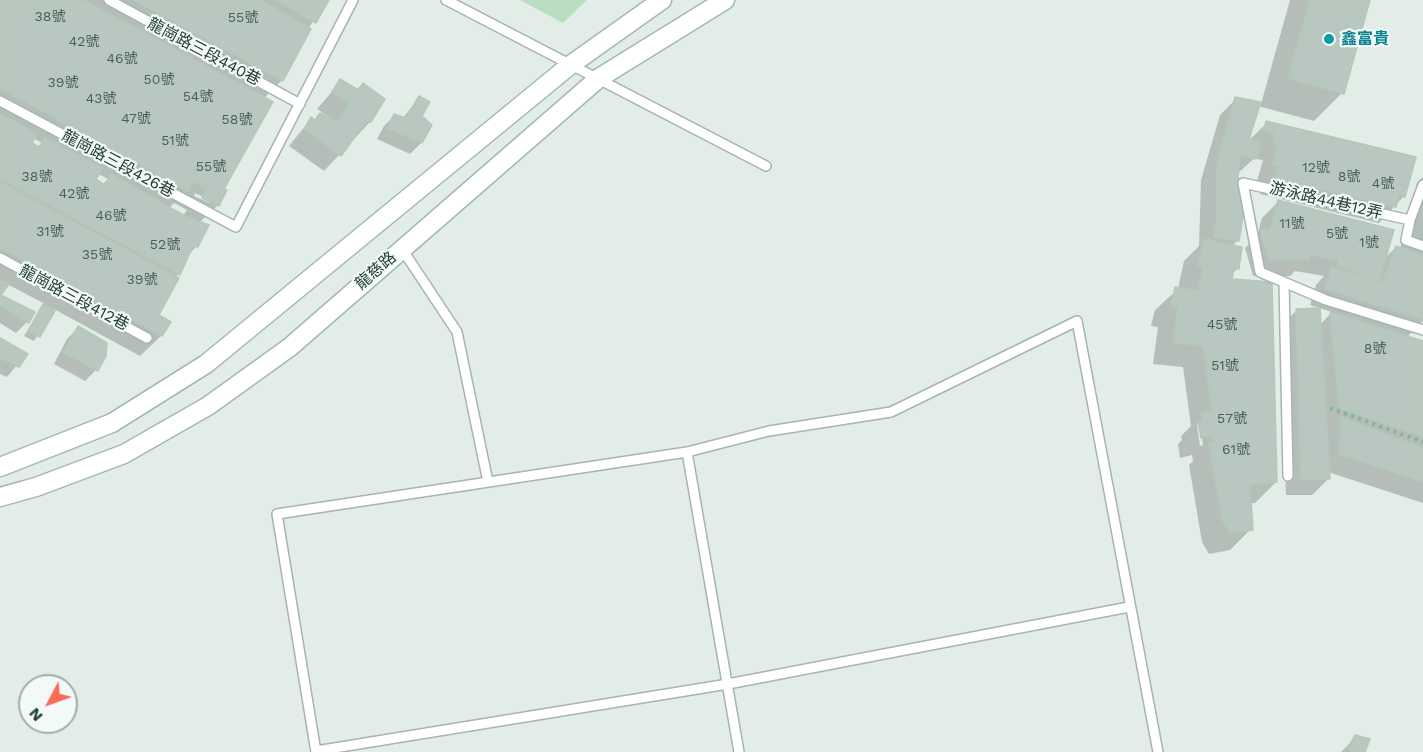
<!DOCTYPE html>
<meta charset="utf-8">
<style>
body{margin:0}
#map{position:relative;width:1423px;height:752px;overflow:hidden;background:#e2ede7;font-family:"Work Sans",sans-serif}
canvas{display:block}
.north{position:absolute;left:18px;top:674px;width:60px;height:60px;box-sizing:border-box;background:#f3f9f6;border:2px solid #9fafa8;border-radius:50%;rotate:229deg;font-size:16px;font-weight:700;line-height:24px;text-align:center;color:#214034}
.north::after{content:'';display:block;margin:auto;width:21px;height:27px;background:#f96b55;clip-path:polygon(50% 0,100% 100%,50% 72%,0 100%)}
</style>
<div id="map">
<canvas width="1423" height="752"></canvas>
<div class="north">N</div>
</div>
<script>
const c = document.querySelector('canvas').getContext('2d');
c.lineJoin = 'round';
function fill(path, color) { c.fillStyle = color; c.fill(path, 'evenodd'); }
const shape = rows => new Path2D(rows.map(r => 'M' + r).join(''));
function trace(path, color, width, dash) { c.strokeStyle = color; c.lineWidth = width; c.lineCap = dash ? 'butt' : 'round'; c.setLineDash(dash || []); c.stroke(path); }
function label(font, color, halo, rows, align = 'center') {
  c.font = font + ' "Work Sans","Noto Sans TC",sans-serif'; c.lineWidth = 4.5; c.setLineDash([]); c.textBaseline = 'middle'; c.strokeStyle = halo; c.fillStyle = color; for (const [text, x, y, turn = 0] of rows) {
    c.save(); c.translate(x, y); c.rotate((+turn || 0) * Math.PI / 180); c.textAlign = isNaN(turn) ? turn : align; if (halo) c.strokeText(text, 0, 0); c.fillText(text, 0, 0); c.restore();
  }
}
const green = shape([
 [520,0,587,0,563,23]
]);
const shadow = shape([
 [0,0,327,0,308,29,282,80,263,99,218,205,199,223,197,246,186,257,157,316,169,322,161,336,140,356,54,309,34,341,24,336,45,304,7,284,0,294],
 [33,138,42,143,37,148,30,144],
 [97,173,108,179,102,185,94,179],
 [195,193,210,200,210,203,194,196],
 [174,203,187,210,183,216,169,208],
 [1290,0,1368,0,1342,93,1314,121,1258,106,1246,143,1267,123,1404,196,1379,223,1260,194,1263,183,1257,181,1263,160,1257,159,1258,155,1237,174,1237,241,1232,246,1238,268,1231,275,1231,280,1276,482,1255,503,1250,503,1251,529,1230,550,1209,554,1202,542,1189,465,1193,461,1192,455,1180,458,1178,444,1182,440,1181,436,1191,426,1183,367,1153,364,1158,327,1151,326,1155,310,1178,289,1184,261,1199,246,1201,180,1220,115,1236,99,1261,104],
 [1200,423,1203,445,1200,446,1197,425],
 [341,81,357,91,383,100,370,122,324,171,289,146,311,119,314,121,320,115,333,122,334,120,317,109],
 [419,98,420,117,430,126,421,143,410,154,377,139,384,126,395,115,402,119],
 [1423,177,1423,321,1406,338,1423,343,1423,503,1328,472,1328,479,1312,495,1286,495,1280,327,1297,310,1320,325,1332,312,1310,305,1316,285,1324,276,1295,271,1290,276,1253,276,1245,248,1257,236,1262,218,1278,202,1383,260,1396,247,1400,249,1417,183],
 [0,296,27,322,16,333,0,323],
 [78,328,96,370,85,381,54,364,67,339],
 [0,340,26,354,7,377,0,374],
 [1356,737,1364,752,1341,752]
]);
const building = shape([
 [0,0,83,0,273,102,224,189,227,190,219,206,202,198,207,189,193,181,188,191,0,88,0,0],
 [134,0,260,0,311,29,283,81,134,0],
 [276,0,329,0,316,23,276,0],
 [1310,0,1370,0,1344,94,1288,78,1310,0],
 [340,79,358,90,363,83,385,99,371,122,367,120,341,156,304,129,311,117,315,120,320,113,338,122,350,103,332,92,340,79],
 [419,96,430,102,422,116,432,125,422,143,387,128,394,114,406,118,419,96],
 [1235,97,1261,102,1249,139,1261,141,1256,159,1240,155,1238,177,1244,211,1239,241,1213,237,1217,216,1217,163,1235,97],
 [0,114,37,134,32,143,39,147,45,138,103,168,96,179,105,185,111,174,185,216,209,225,198,247,193,246,180,275,0,179,0,114],
 [1266,121,1416,157,1405,197,1399,195,1396,207,1275,178,1278,167,1272,165,1278,144,1273,143,1274,133,1264,130,1266,121],
 [0,182,179,278,159,315,171,322,162,336,0,247,0,182],
 [1278,200,1394,230,1379,281,1337,266,1339,260,1310,255,1308,260,1269,260,1260,230,1270,229,1278,200],
 [1204,239,1242,247,1239,269,1234,268,1232,279,1272,282,1277,482,1250,484,1253,530,1230,533,1222,520,1209,443,1214,441,1212,435,1201,438,1198,422,1203,421,1201,413,1212,411,1203,346,1173,343,1178,307,1171,306,1175,287,1198,291,1203,267,1198,266,1204,239],
 [1396,246,1423,255,1423,319,1325,289,1332,267,1382,283,1396,246],
 [0,280,9,284,1,295,35,312,29,323,0,306,0,280],
 [43,304,55,311,40,337,28,331,43,304],
 [1320,308,1330,479,1301,479,1296,309,1320,308],
 [1330,312,1423,341,1423,437,1339,408,1330,312],
 [78,326,107,343,106,356,98,371,63,352,78,326],
 [0,338,28,354,19,367,0,358,0,338],
 [1341,417,1423,448,1423,482,1339,454,1341,417],
 [1355,735,1370,739,1365,752,1351,752,1348,748,1355,735]
]);
const path = shape([
 [1330,408,1423,442]
]);
const lane = shape([
 [109,0,300,104],
 [446,0,766,166],
 [0,101,236,227,353,0],
 [1423,185,1410,220,1406,240,1423,246],
 [1410,220,1243,183,1260,272,1326,300,1423,330],
 [402,249,457,332,488,482],
 [0,258,147,338],
 [1284,282,1288,476],
 [687,452,739,752],
 [316,751,728,684,1129,607],
 [316,752,277,514,687,452,769,431,891,412,1077,321,1158,752]
]);
const secondary = shape([
 [0,467,112,423,206,364,569,66,662,0],
 [0,497,36,487,124,454,208,406,290,347,599,78,725,0]
]);
const markers = [
 [1329,39,6,"#0f9aa8"]
];
const numberNames = [
 ["38號",50,17],
 ["55號",243,18],
 ["42號",84,42],
 ["46號",122,59],
 ["50號",159,80],
 ["39號",63,83],
 ["54號",198,97],
 ["43號",101,99],
 ["47號",136,119],
 ["58號",237,120],
 ["51號",175,141],
 ["55號",211,167],
 ["12號",1316,168],
 ["38號",37,177],
 ["8號",1349,177],
 ["4號",1383,184],
 ["42號",74,194],
 ["46號",111,216],
 ["11號",1292,224],
 ["31號",50,232],
 ["5號",1337,234],
 ["1號",1369,243],
 ["52號",165,245],
 ["35號",97,255],
 ["39號",142,280],
 ["45號",1222,325],
 ["8號",1375,349],
 ["51號",1225,366],
 ["57號",1232,419],
 ["61號",1236,450]
];
const cultureNames = [
 ["鑫富貴",1341,39]
];
const streetNames = [
 ["龍崗路三段440巷",204,52,28],
 ["龍崗路三段426巷",118,164,28],
 ["游泳路44巷12弄",1326,201,13],
 ["龍慈路",376,271,-41],
 ["龍崗路三段412巷",74,298,28]
];
fill(green, '#badfc0');
fill(shadow, '#0003');
fill(building, '#b8c8c0');
trace(building, '#b4c7bd', 1.5);
trace(lane, '#a4b6ae', 12);
trace(secondary, '#a0baae', 21);
trace(path, '#81b39d', 4, [3, 4.5]);
trace(lane, '#fff', 9);
trace(secondary, '#fff', 18);
for (const [x, y, r, color] of markers) { const dot = new Path2D(); dot.arc(x, y, r, 0, 2 * Math.PI); c.fillStyle = color; c.fill(dot); trace(dot, '#f3f9f6', 2); }
label('14px', '#476257', null, numberNames);
label('bold 16px', '#0d838f', '#f3f9f6', cultureNames, 'left');
label('16px', '#214034', '#f3f9f6', streetNames);
</script>
